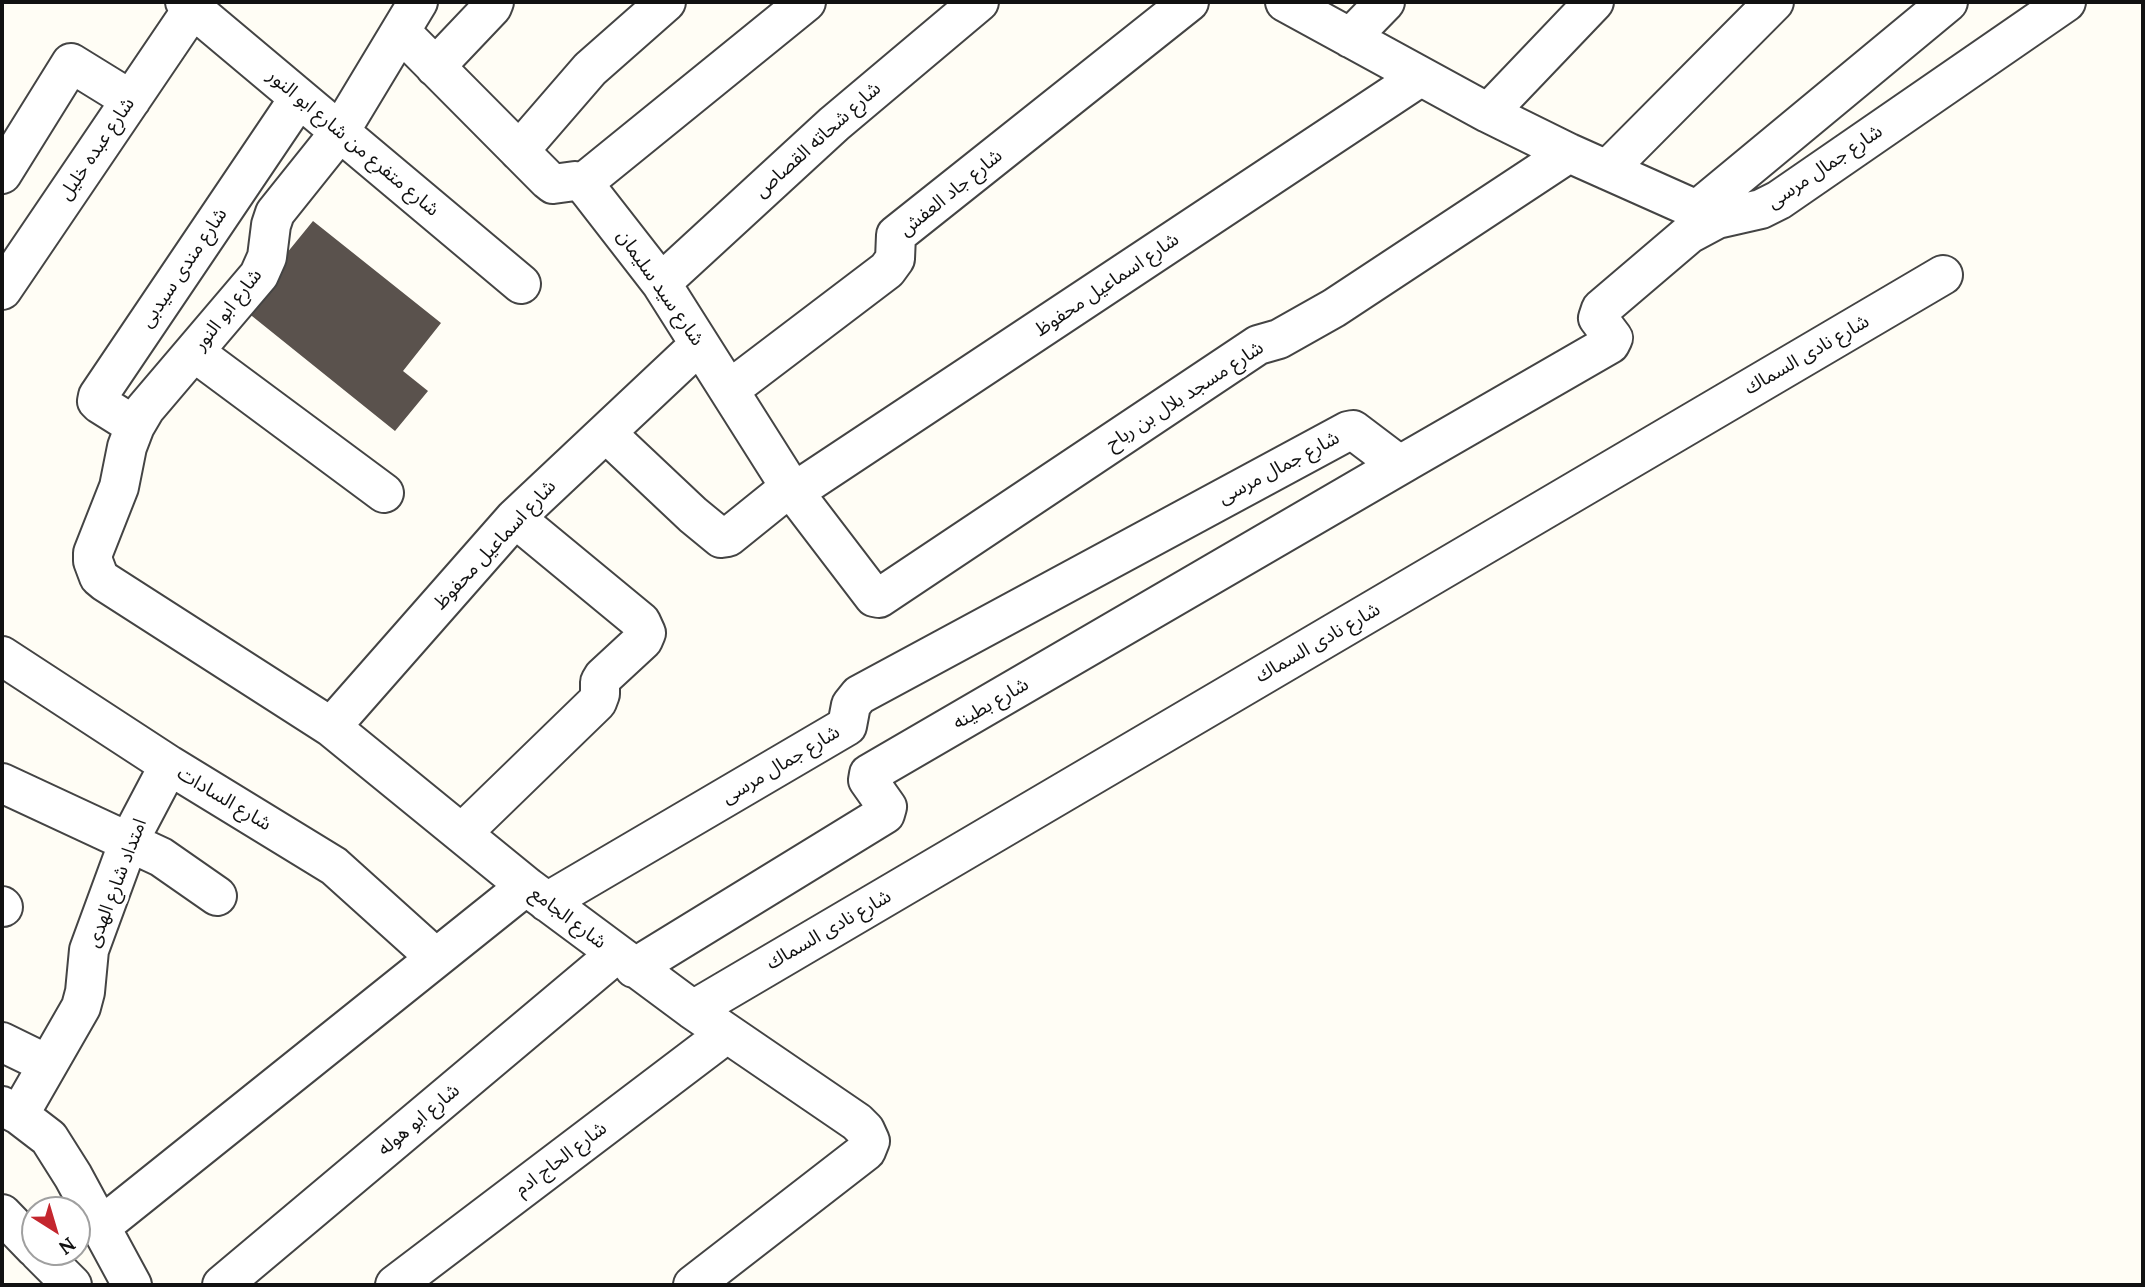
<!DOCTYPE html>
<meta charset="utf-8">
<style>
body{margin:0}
#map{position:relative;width:2145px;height:1287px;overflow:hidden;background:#fffdf5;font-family:Lora,serif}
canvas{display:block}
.frame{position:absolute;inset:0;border:4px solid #111;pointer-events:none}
.north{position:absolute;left:21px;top:1196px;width:70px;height:70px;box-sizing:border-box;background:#fff;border:2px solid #a0a0a0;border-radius:50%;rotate:143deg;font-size:19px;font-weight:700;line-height:28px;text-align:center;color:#111}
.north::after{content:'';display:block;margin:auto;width:24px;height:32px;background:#c4262e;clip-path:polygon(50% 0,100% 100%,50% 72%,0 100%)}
</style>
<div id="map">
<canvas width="2145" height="1287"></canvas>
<div class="frame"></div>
<div class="north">N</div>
</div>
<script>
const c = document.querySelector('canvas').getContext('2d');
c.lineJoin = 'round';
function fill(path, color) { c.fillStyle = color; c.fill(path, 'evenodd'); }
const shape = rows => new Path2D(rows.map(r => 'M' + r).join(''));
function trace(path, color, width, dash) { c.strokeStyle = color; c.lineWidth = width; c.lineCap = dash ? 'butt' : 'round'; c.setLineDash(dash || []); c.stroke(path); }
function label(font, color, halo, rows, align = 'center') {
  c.font = font + ' Lora,"Noto Sans Arabic",serif'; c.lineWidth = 7; c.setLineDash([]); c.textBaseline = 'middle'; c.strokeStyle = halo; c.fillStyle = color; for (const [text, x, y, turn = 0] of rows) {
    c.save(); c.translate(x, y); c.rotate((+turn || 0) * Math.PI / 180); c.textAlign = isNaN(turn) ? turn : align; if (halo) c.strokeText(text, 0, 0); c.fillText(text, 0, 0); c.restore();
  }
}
const building = shape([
 [313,221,441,323,403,371,428,391,395,431,242,308]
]);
const minor = shape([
 [185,2,521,284],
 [418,2,339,133,275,213,271,225,267,257,259,275,145,409,135,426,127,447,119,487,93,553,93,561,99,577,105,582,331,727,526,886,693,1010,857,1122,865,1130,870,1141,866,1151,693,1285],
 [1285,2,1488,113,1569,153,1717,219],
 [401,32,548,180,553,184,575,181,583,183,591,193,661,283,790,487,874,597,879,598,1258,345,1279,339,1334,308,1569,153],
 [1350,38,1385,2],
 [435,67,492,7,494,2],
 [1488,113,1594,2],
 [519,151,590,69,666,2],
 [1607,170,1774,2],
 [2,174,71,63,131,100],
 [583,183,806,2],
 [1697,210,1948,2],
 [661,283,834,124,979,2],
 [2,290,193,8],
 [194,352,384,493],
 [729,390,887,270,895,259,896,235,1189,2],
 [135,426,100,404,97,401,98,396,299,98],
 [606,433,693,515,721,538,728,537,790,487],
 [794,492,1420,77],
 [2,656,169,765,334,866,435,957],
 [331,727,515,518,699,345],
 [2,783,161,857,217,896],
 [462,833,597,702,600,694,600,682,603,677,643,640,646,633,641,622,515,518],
 [547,902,847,726,851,705,859,695,1348,431,1353,430,1390,458,1398,462,1407,461,1610,344,1613,338,1598,318,1601,309,1689,234,1717,219,1761,209,1779,200,2066,2],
 [2,906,3,907],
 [634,968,885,814,887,807,868,780,869,774,1407,461],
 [693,1010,1943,275],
 [2,1042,47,1064],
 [2,1106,19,1115,49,1138,73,1176,132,1285],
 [19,1115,81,1007,85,992,89,950,129,841,169,765],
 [2,1214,35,1248],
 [99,1228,526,886],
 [39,1252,72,1285],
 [222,1285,616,954],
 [395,1285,726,1034]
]);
const streetNames = [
 ["شارع شحاته القصاص",818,140,-42],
 ["شارع متفرع من شارع ابو النور",353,143,40],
 ["شارع عبده خليل",97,149,-56],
 ["شارع جمال مرسى",1825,167,-34],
 ["شارع جاد العفش",951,193,-39],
 ["شارع مندى سيدبى",184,268,-56],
 ["شارع اسماعيل محفوظ",1107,285,-34],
 ["شارع سيد سليمان",660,288,55],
 ["شارع ابو النور",228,310,-52],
 ["شارع نادى السماك",1807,355,-30],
 ["شارع مسجد بلال بن رباح",1185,396,-33],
 ["شارع جمال مرسى",1279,468,-28],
 ["شارع اسماعيل محفوظ",495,545,-47],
 ["شارع نادى السماك",1318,643,-30],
 ["شارع بطينه",991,704,-30],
 ["شارع جمال مرسى",781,765,-31],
 ["شارع السادات",224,799,31],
 ["امتداد شارع الهدى",117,883,-69],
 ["شارع الجامع",568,918,37],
 ["شارع نادى السماك",829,930,-30],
 ["شارع ابو هوله",419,1120,-40],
 ["شارع الحاج ادم",561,1159,-37]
];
fill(building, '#5a524d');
trace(minor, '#444', 42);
trace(minor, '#fff', 38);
label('19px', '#111', '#fff', streetNames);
</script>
